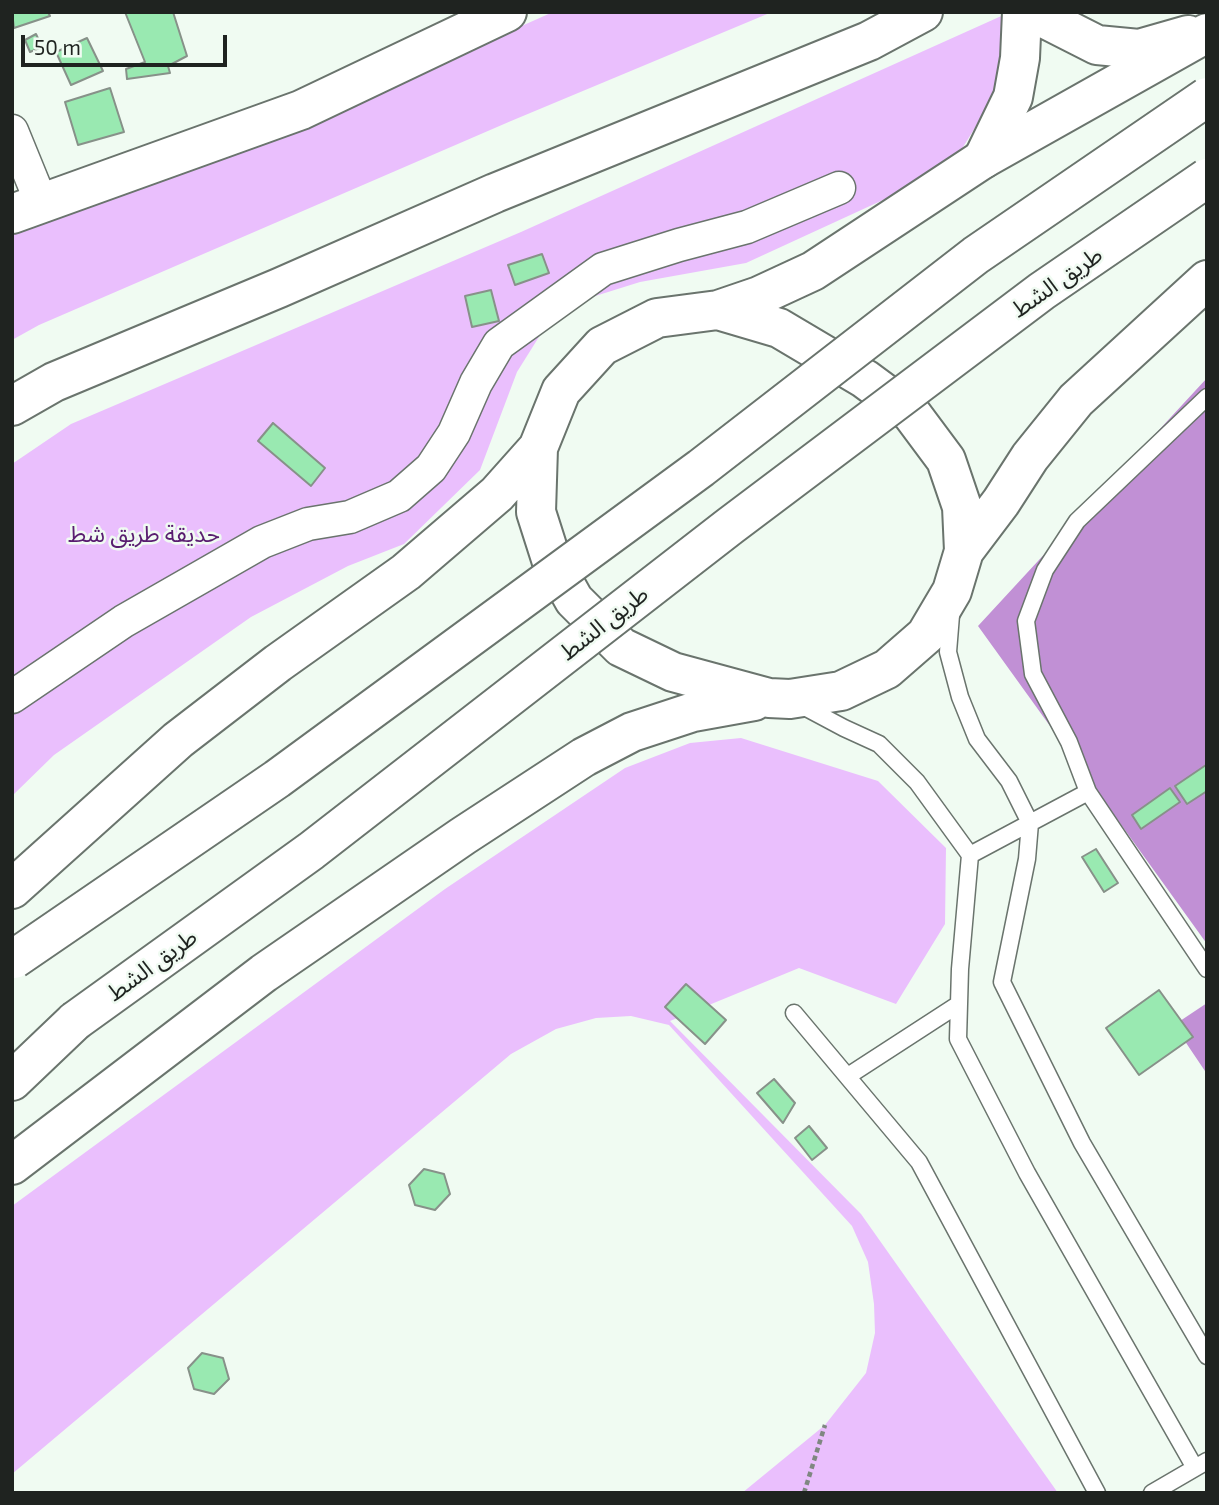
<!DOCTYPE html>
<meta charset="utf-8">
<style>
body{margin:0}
#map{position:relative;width:1219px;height:1505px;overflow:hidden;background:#f0fbf2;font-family:"Exo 2",sans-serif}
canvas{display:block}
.frame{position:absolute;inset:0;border:14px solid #1f2320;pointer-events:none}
.scale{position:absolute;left:21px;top:35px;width:206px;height:32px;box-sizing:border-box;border:4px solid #1f2320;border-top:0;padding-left:9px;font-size:21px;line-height:24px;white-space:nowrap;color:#1f2320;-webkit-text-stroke:5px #f0fbf2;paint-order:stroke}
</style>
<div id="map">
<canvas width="1219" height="1505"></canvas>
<div class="frame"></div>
<div class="scale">50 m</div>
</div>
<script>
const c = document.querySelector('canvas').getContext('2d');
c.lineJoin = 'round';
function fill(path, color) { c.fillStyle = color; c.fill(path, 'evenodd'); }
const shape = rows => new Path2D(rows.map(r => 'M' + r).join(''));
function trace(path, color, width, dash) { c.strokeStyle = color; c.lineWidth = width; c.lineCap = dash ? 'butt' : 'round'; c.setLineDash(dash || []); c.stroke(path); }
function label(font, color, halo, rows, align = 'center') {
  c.font = font + ' "Exo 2","Noto Sans Arabic",sans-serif'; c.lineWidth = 5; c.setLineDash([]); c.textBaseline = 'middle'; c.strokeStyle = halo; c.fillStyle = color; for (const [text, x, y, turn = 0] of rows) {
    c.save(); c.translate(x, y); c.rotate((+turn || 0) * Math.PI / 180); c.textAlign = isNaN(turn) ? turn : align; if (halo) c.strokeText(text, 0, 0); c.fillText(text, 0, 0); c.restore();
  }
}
const green = shape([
 [553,12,772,12,511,121,39,325,12,340,12,228,434,65],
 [1008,13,1000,87,960,152,896,194,746,263,640,282,557,308,517,372,480,470,404,544,348,566,251,617,54,755,12,796,12,464,71,424,521,232],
 [741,738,878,781,946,848,945,924,896,1004,799,968,670,1021,861,1214,1058,1493,742,1493,825,1425,866,1373,875,1333,874,1304,868,1262,852,1226,669,1025,631,1016,596,1018,556,1029,511,1054,12,1474,12,1206,445,889,625,768,690,743]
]);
const water = shape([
 [1207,378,1207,944,978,626],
 [1207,1003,1207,1074,1174,1025]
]);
const building = shape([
 [12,12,48,12,50,16,14,28,12,12],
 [125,12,173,12,187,56,168,66,170,73,127,79,126,69,145,62,125,12],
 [36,34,42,47,30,52,25,40,36,34],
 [87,38,103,71,71,85,56,52,87,38],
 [110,88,124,132,78,145,65,102,110,88],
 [542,254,549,273,515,285,508,265,542,254],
 [491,290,499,321,472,327,465,296,491,290],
 [273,423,325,468,311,486,258,441,273,423],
 [1206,765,1207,791,1187,804,1175,786,1206,765],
 [1170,788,1180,802,1141,829,1132,815,1170,788],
 [1096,849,1118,883,1104,892,1082,857,1096,849],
 [686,984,726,1020,705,1044,665,1007,686,984],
 [1159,990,1193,1037,1139,1075,1106,1028,1159,990],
 [774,1079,795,1103,783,1123,757,1093,774,1079],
 [809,1126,827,1148,812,1160,795,1138,809,1126],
 [424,1169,444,1174,450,1194,435,1210,415,1205,409,1185,424,1169],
 [202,1353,223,1358,229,1379,214,1394,194,1389,188,1368,202,1353]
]);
const path = shape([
 [804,1493,825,1425]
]);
const lane = shape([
 [1207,397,1077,521,1045,570,1026,621,1033,674,1069,742,1088,792,1207,969],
 [951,615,948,652,960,697,977,739,1009,781,1030,823,1027,859,1002,982,1082,1143,1207,1356],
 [799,704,844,728,879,744,917,782,970,855,960,969,958,1039,1027,1173,1195,1468],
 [970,855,1088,792],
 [794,1013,919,1162,1097,1493],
 [848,1076,959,1004],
 [1152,1493,1207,1461]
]);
const street = shape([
 [12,131,41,202],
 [12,697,124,621,262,542,308,524,350,517,399,496,431,468,454,433,476,383,499,344,603,269,679,245,747,227,839,188]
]);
const secondary = shape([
 [1032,12,1097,45,1139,49,1188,35],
 [983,159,1013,97,1020,58,1022,12],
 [12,214,301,110,507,12],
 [12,406,54,382,279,288,495,193,869,41,923,12]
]);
const highway = shape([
 [718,310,779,328,865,379,911,413,946,460,962,507,964,551,952,591,926,635,887,669,841,691,790,699,769,698,673,672,621,647,574,600,551,559,536,512,538,448,561,391,602,346,657,318,718,310],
 [718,310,759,296,813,271,983,159,1207,33],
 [964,551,1001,502,1030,457,1076,400,1207,280],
 [12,889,178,740,278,663,406,572,497,494,538,448],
 [12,1081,75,1021],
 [12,1165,264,973,463,836,584,757,632,732,693,712,754,701]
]);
const highwayBridge = shape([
 [14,959,277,779,701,468,976,255,1207,97],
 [75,1021,311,851,730,526,1042,291,1207,178]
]);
const streetNames = [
 ["طريق الشط",1057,282,-35],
 ["طريق الشط",604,623,-38],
 ["طريق الشط",152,965,-36]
];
const parkNames = [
 ["حديقة طريق شط",144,534]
];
fill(green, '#eabffd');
fill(water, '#c190d5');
fill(building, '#99e9b1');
trace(building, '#879189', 2);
trace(lane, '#6a746d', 19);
trace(street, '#6a746d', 35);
trace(secondary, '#6a746d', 42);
trace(highway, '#6a746d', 42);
trace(path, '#7f8781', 4.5, [5, 3.5]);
trace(lane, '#fff', 16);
trace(street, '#fff', 32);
trace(secondary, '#fff', 38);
trace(highway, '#fff', 38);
trace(highwayBridge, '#6a746d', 42, []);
trace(highwayBridge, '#fff', 38);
label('23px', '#1f2320', '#f0fbf2', streetNames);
label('23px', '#591d70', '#f0fbf2', parkNames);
</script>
